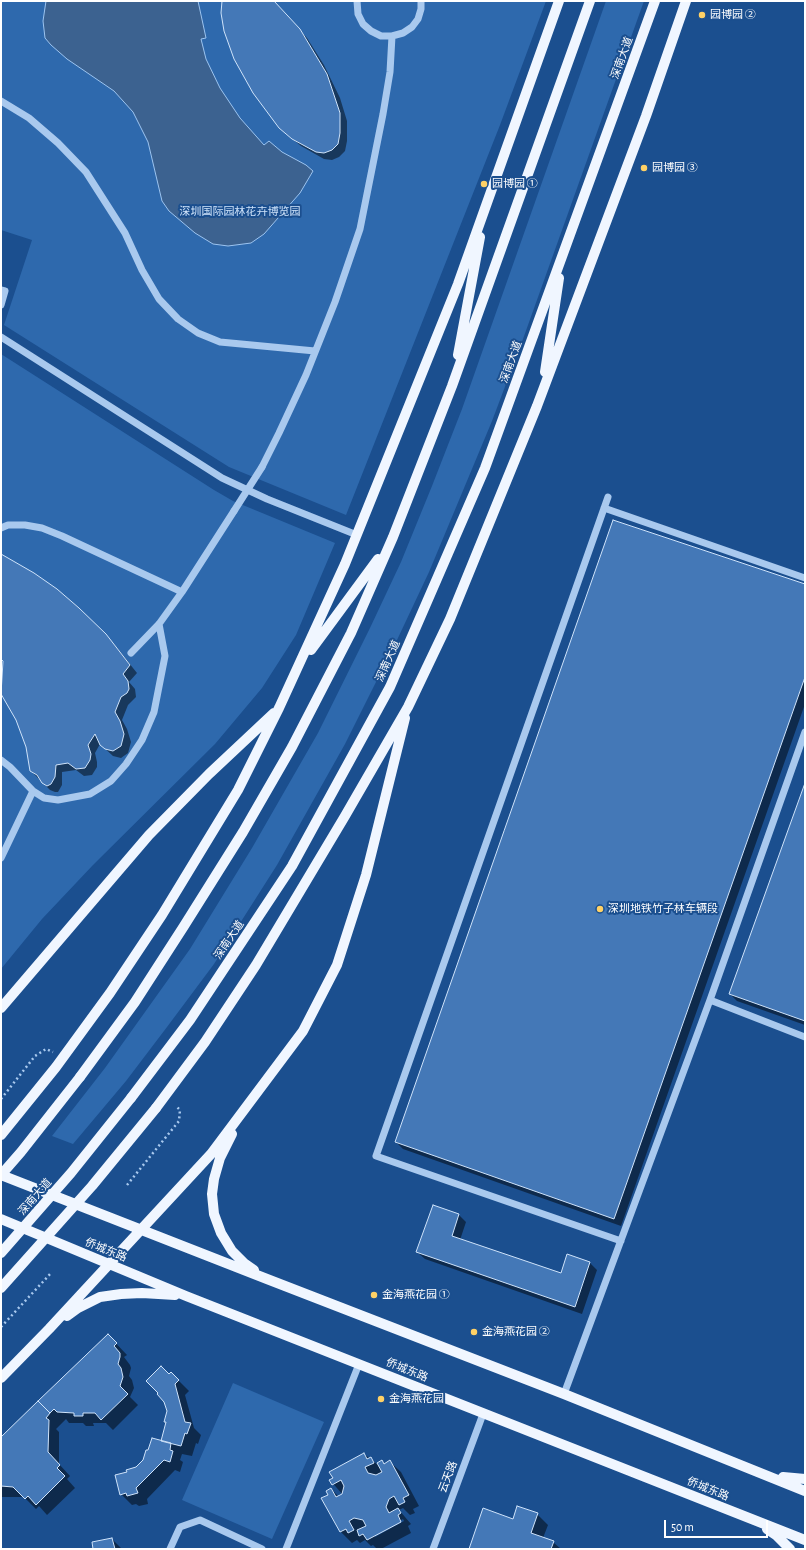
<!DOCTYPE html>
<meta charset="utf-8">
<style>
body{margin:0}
#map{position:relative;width:806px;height:1550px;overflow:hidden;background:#1b4f8f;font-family:"Alegreya Sans",sans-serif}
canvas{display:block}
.frame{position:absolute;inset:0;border:2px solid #fff;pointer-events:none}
.scale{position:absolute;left:664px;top:1520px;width:104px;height:18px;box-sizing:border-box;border:2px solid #fff;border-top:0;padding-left:5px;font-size:12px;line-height:14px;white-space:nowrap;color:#fff;-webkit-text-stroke:3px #1b4f8f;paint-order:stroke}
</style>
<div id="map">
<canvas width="806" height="1550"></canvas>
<div class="frame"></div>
<div class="scale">50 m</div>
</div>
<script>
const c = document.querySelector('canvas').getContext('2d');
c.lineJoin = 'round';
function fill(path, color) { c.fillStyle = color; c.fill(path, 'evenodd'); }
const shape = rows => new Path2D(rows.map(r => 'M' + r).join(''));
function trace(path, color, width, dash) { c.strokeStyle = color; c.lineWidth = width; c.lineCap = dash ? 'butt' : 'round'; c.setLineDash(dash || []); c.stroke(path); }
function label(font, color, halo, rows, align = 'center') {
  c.font = font + ' "Alegreya Sans","Noto Sans SC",sans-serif'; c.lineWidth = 4; c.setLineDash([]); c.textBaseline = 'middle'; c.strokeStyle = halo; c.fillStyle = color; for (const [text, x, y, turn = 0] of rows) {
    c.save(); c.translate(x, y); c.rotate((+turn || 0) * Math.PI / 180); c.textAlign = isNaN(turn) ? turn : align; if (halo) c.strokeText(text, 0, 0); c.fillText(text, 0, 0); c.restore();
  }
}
const green = shape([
 [1,1,546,1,500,125,346,515,229,467,4,325,32,240,1,230],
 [606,1,644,1,523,339,492,421,429,572,397,640,345,744,277,865,214,964,167,1027,126,1081,73,1144,52,1136,105,1068,190,949,252,848,318,733,370,628,401,562,432,486,462,409],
 [1,354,214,490,233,501,335,543,296,635,262,688,215,744,93,865,42,919,1,969],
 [233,1383,324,1422,272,1539,182,1500]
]);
const water = shape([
 [46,1,198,1,206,38,201,39,206,59,220,88,240,118,264,145,269,141,282,152,306,165,313,171,300,193,264,234,251,243,228,246,213,244,195,233,169,211,162,201,148,142,133,112,114,91,67,59,51,45,45,38,43,21,46,1]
]);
const shadow = shape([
 [224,1,272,1,307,38,324,65,340,98,347,121,347,141,345,151,339,157,332,160,324,159,301,146,288,135],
 [1,555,12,561,57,590,79,608,113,643,137,673,129,682,135,689,136,697,128,705,122,720,127,729,131,742,128,753,121,758,113,756,100,744,95,753,97,762,97,767,92,775,84,776,76,770,62,772,62,785,58,792,55,792,50,790,31,771,27,746,4,661,1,658],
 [805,585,805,704,621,1226,403,1149,396,1142],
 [805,786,805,1025,737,1001,730,994],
 [459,1215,466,1222,460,1240,561,1275,590,1263,597,1270,582,1314,425,1259,417,1252],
 [108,1335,127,1355,124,1357,130,1365,131,1368,129,1376,132,1380,134,1388,130,1397,138,1405,113,1430,106,1423,93,1423,94,1426,86,1426,83,1423,69,1423,66,1419,56,1429,59,1432,59,1464,70,1476,67,1479,75,1488,47,1515,39,1506,36,1509,24,1497,1,1497,1,1439],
 [171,1373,189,1391,185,1395,194,1428,201,1435,198,1444,196,1443,192,1456,182,1454,180,1460,183,1462,180,1472,175,1470,147,1499,148,1504,139,1506,136,1504,132,1505,121,1494,128,1472,137,1468,162,1442,167,1423,165,1421,168,1411,169,1375],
 [364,1454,377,1464,382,1461,385,1464,390,1462,401,1472,419,1506,413,1509,415,1513,410,1515,403,1508,399,1510,411,1524,408,1526,411,1533,381,1549,377,1549,373,1545,371,1546,365,1540,360,1543,357,1540,352,1543,341,1532,323,1498,329,1495,331,1489,339,1497,343,1495,330,1480],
 [403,1519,404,1521,375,1537,375,1535],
 [537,1514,548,1525,543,1538,553,1542,561,1549,470,1549,513,1520],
 [112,1539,122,1549,94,1549]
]);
const building = shape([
 [222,1,274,1,300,29,327,74,340,113,340,133,338,144,332,150,324,153,316,152,292,139,279,128,253,93,234,59,224,31,221,13,222,1],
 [613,520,805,584,805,677,614,1219,395,1142,613,520],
 [1,554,34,573,57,589,79,608,106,634,130,665,123,674,128,681,129,689,127,693,121,697,115,712,120,721,124,734,121,746,113,751,105,749,100,745,95,734,88,745,91,754,90,760,85,768,76,769,68,763,56,765,55,777,51,784,47,786,42,783,37,775,30,771,26,747,16,720,1,694,3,661,1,659,1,554],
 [805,783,805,1021,729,994,805,783],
 [433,1205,459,1214,452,1236,561,1273,567,1254,590,1262,575,1307,416,1252,433,1205],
 [108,1334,117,1343,114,1346,120,1353,120,1357,118,1364,121,1368,123,1377,120,1386,128,1394,101,1420,95,1413,83,1413,83,1416,74,1416,74,1413,57,1412,54,1409,50,1413,38,1401,108,1334],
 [161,1366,169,1374,171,1372,179,1380,175,1384,185,1422,191,1423,187,1434,185,1433,181,1446,161,1441,166,1422,164,1422,167,1411,164,1402,157,1394,158,1393,146,1381,161,1366],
 [38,1401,50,1413,46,1418,49,1420,48,1452,60,1465,57,1468,65,1476,36,1505,28,1496,25,1499,13,1487,1,1486,1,1437,38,1401],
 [152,1438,171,1443,170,1450,173,1451,170,1462,164,1460,136,1488,138,1493,127,1496,126,1493,120,1495,115,1475,127,1472,126,1470,136,1467,143,1460,146,1450,148,1450,152,1438],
 [364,1453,367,1459,371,1457,374,1463,365,1467,368,1473,376,1475,382,1472,377,1463,382,1460,384,1464,390,1460,409,1495,403,1498,405,1502,399,1505,394,1496,389,1499,386,1507,389,1513,398,1508,401,1513,398,1515,401,1522,367,1540,363,1534,359,1536,357,1530,366,1526,363,1520,354,1518,349,1521,354,1530,348,1533,346,1529,340,1532,321,1498,328,1495,326,1491,331,1488,336,1497,342,1494,344,1486,341,1480,332,1485,329,1480,333,1478,329,1472,364,1453],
 [517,1506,538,1513,531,1533,554,1541,551,1549,469,1549,483,1508,513,1519,517,1506],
 [112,1538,115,1549,93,1549,92,1542,112,1538]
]);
const path = shape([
 [1,1099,35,1056,46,1049,53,1052],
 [127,1185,179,1121,180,1110,176,1106],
 [1,1327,52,1272]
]);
const minor = shape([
 [357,1,358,14,363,24,371,31,381,36,392,36,403,33,412,27,418,19,421,9,421,1],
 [1,101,29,118,58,143,86,172,125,233,142,270,159,299,178,319,198,333,220,342,315,351],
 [1,290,5,291,1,305],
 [1,337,222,478,267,499,357,535],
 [262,467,279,433,306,375,335,302,360,229,383,114,390,72,392,36],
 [608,497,376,1156,621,1241],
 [604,508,805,578],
 [1,528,8,525,25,525,42,528,62,536,182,592],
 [131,653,159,624,182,592,234,511],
 [1,760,10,767,33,791,44,798,58,800,90,794,111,781,126,764,142,740,154,712,165,656,159,624],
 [1,858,33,791],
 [710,1000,805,1037],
 [564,1394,710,1000,805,732],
 [170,1549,180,1527,200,1520,262,1549],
 [286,1549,359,1364],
 [433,1549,483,1414]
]);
const major = shape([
 [458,355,480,237],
 [545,372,559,278],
 [311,650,378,559],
 [1,1008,149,835,209,774,274,713],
 [80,1077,135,1002,184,926,243,832,292,747,351,633,393,537,452,386,590,1],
 [131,1098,190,1020,292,866,390,687,485,468,655,1],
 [156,1108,205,1042,256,965,345,816,408,707,450,619,537,406,646,116,686,1],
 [232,1134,220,1158,214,1179,212,1194,214,1214,221,1233,232,1251,244,1263,254,1270],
 [1,1135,56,1067,110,993,162,915,238,790,279,708,345,564,458,284,559,1],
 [1,1175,267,1279,564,1394,805,1491],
 [1,1219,186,1296,805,1540],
 [67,1316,78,1308,100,1297,121,1294,142,1293,175,1295],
 [1,1378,49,1329,211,1154,303,1031,337,965,366,875,405,718],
 [783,1477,805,1479],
 [767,1529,776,1535,790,1549]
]);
const minorBridge = shape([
 [234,511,262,467]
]);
const majorBridge = shape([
 [1,1175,21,1152,80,1077],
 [1,1253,71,1173,131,1098],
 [1,1288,92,1186,156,1108]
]);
const markers = [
 [702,15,4,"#ffd166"],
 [644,168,4,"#ffd166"],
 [484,184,4,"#ffd166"],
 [600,909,4,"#ffd166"],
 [374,1295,4,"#ffd166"],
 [474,1332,4,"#ffd166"],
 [381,1399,4,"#ffd166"]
];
const poiNames = [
 ["园博园 ②",710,15],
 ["园博园 ③",652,168],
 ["园博园 ①",492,184],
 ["深圳地铁竹子林车辆段",608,909],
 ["金海燕花园 ①",382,1295],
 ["金海燕花园 ②",482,1332],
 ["金海燕花园",389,1399]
];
const streetNames = [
 ["深南大道",622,58,-70],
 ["深南大道",511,362,-70],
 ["深南大道",388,661,-66],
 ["深南大道",229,940,-56],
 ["深南大道",35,1197,-49],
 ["侨城东路",106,1250,22],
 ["侨城东路",407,1370,22],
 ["云天路",448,1477,-69],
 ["侨城东路",708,1489,22]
];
const parkNames = [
 ["深圳国际园林花卉博览园",240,212]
];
fill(green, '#2e69ad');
fill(water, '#3c6290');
trace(water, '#9cc4f0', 1);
fill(shadow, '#0007');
fill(building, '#4478b7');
trace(building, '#cfe3fa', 1);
trace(path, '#a9c9ee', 2.5, [2, 3]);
trace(minor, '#a9c9ee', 7);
trace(major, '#f0f6ff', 10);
trace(minorBridge, '#a9c9ee', 7);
trace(majorBridge, '#f0f6ff', 10);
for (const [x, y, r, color] of markers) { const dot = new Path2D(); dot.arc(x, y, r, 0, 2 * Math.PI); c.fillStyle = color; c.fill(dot); trace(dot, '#1b4f8f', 1.5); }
label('11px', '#fff', '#1b4f8f', poiNames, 'left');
label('11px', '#fff', '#1b4f8f', streetNames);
label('11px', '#cfe3fa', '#1b4f8f', parkNames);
</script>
